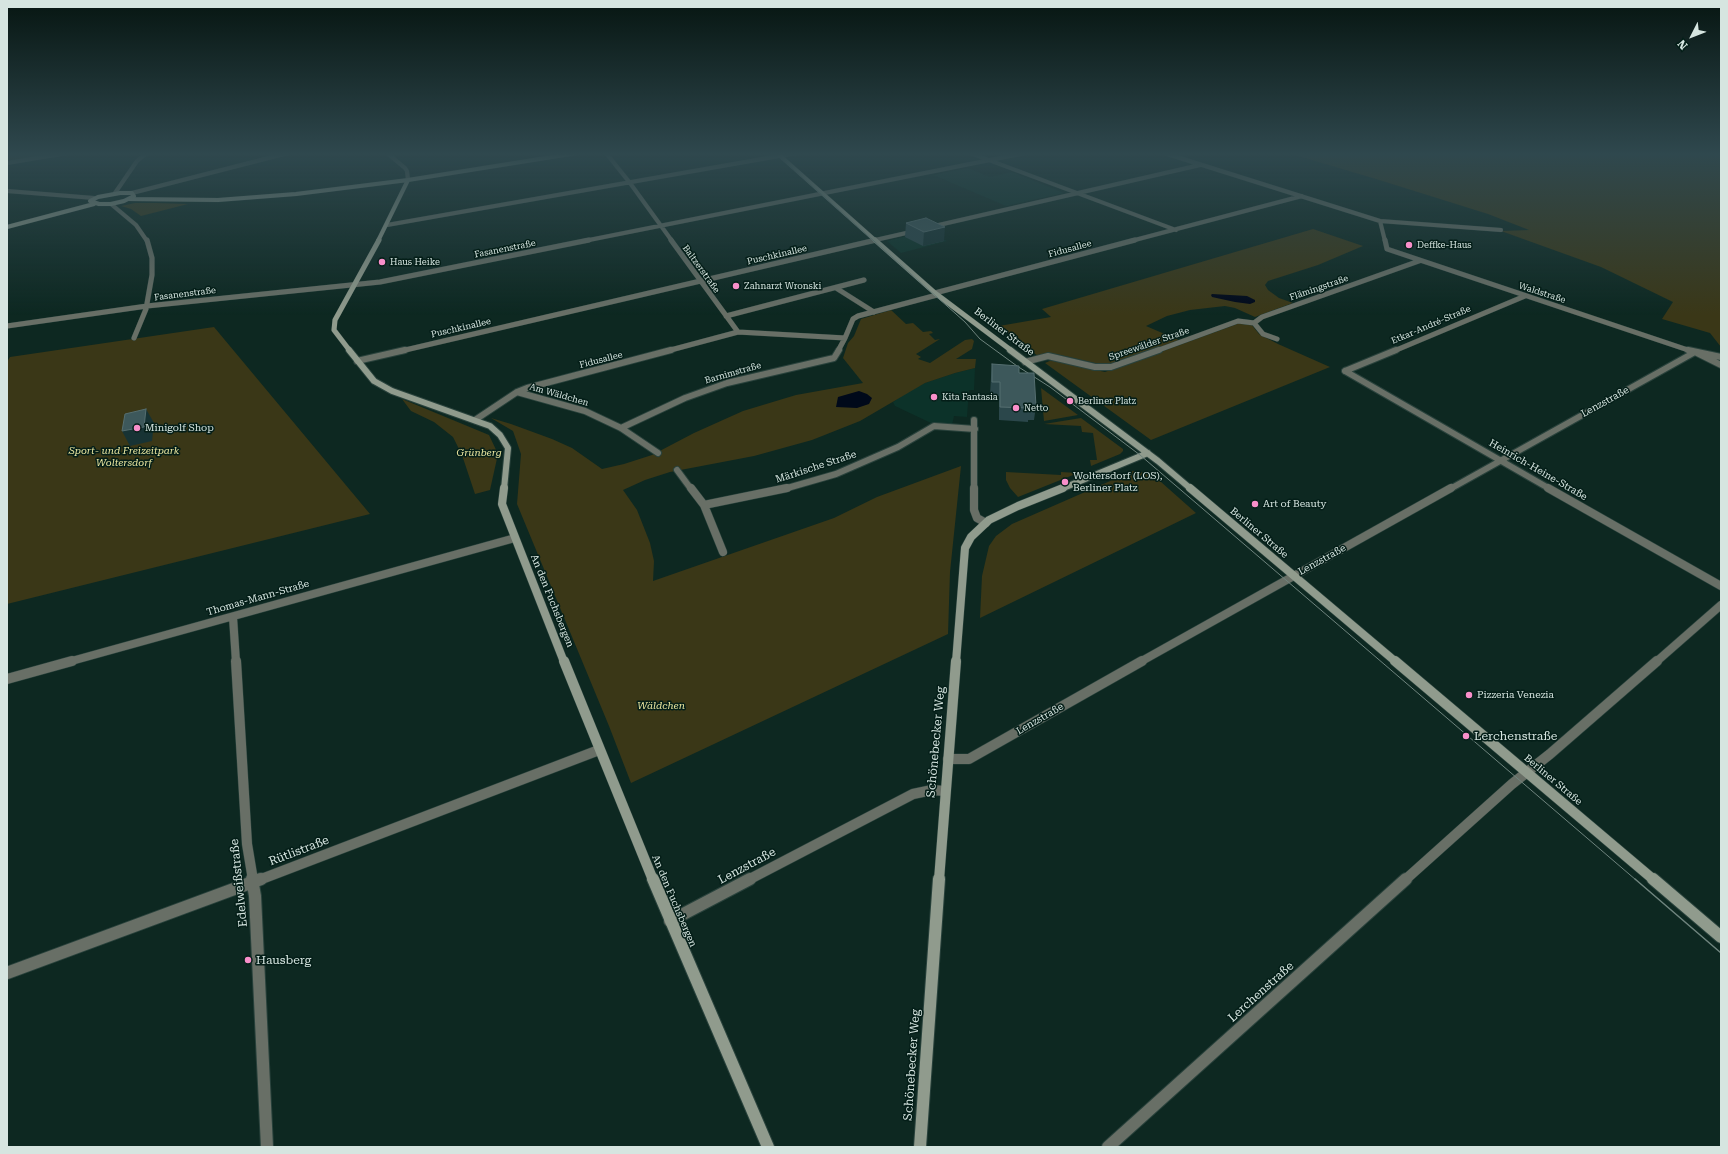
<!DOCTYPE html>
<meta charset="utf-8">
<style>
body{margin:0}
#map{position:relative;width:1728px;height:1154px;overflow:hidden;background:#0d2821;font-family:"Roboto Serif",serif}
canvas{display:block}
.frame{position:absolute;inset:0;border:8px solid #d6e5e0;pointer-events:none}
.north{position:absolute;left:1672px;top:16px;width:40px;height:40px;-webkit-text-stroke:3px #041e18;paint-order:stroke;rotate:228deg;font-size:11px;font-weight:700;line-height:16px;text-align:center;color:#d6e5e0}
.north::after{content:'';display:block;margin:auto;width:14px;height:18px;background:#d6e5e0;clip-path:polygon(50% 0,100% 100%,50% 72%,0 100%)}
</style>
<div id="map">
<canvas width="1728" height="1154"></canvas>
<div class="frame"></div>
<div class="north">N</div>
</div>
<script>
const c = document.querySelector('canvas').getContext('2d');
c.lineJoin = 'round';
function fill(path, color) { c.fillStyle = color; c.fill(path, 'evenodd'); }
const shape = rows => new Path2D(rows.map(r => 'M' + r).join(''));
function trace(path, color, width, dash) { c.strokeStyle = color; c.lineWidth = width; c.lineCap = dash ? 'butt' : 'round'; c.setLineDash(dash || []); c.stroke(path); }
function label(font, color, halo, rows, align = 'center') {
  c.font = font + ' "Roboto Serif",serif'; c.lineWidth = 3; c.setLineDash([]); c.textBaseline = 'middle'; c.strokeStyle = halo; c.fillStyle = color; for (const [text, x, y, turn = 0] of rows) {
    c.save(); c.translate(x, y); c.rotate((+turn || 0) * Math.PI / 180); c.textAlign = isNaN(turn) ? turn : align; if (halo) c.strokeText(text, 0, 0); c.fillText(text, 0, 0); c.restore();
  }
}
const built = shape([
 [968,168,990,177,1012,172,1064,193,1006,206,933,175],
 [927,231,947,241,901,253,887,241],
 [975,368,974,390,969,390,967,417,954,416,952,425,931,423,895,406,893,402,908,391,925,383,955,373]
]);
const green = shape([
 [7,153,54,153,7,161],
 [1288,153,1721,153,1721,347,1710,333,1662,319,1673,302,1601,267,1501,231,1529,230,1488,214,1376,179],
 [135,203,156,203,188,204,141,216,131,209,121,206],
 [1313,229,1363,246,1318,265,1268,281,1265,285,1268,290,1279,298,1293,303,1255,317,1235,308,1225,306,1190,310,1167,316,1146,326,1181,341,1108,366,1056,354,1038,356,999,326,1051,317,1042,309],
 [891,310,906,324,913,323,923,332,931,331,933,333,929,334,935,340,940,339,916,354,921,357,918,359,930,363,965,340,972,339,974,341,972,349,956,359,976,359,975,368,955,373,925,383,860,421,812,440,754,456,670,472,645,480,623,490,637,510,650,543,654,561,653,581,834,518,877,497,961,466,950,572,948,634,631,783,609,726,517,504,521,454,513,431,491,418,511,424,552,439,572,448,602,469,624,464,652,455,694,433,743,411,796,395,863,383,843,358,848,343,854,336,861,319],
 [1237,324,1251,324,1259,334,1278,344,1330,367,1151,440,1045,363,1052,360,1105,372],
 [214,327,370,514,7,604,7,362,10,357],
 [1041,388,1078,415,1044,421],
 [402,399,489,435,498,454,490,490,475,494,462,455,453,437,434,422,411,411],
 [1081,418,1123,449,1123,451,1120,454,1091,466,1090,460,1097,460,1093,433,1082,432,1081,426,1044,424],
 [1133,471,1152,474,1196,513,980,618,982,576,989,546,996,536,1012,524],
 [1006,472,1061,475,1061,472,1078,473,1018,497,1010,488,1006,480]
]);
const water = shape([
 [1212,294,1247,296,1255,300,1255,302,1250,304,1235,302,1212,297,1211,295],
 [859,391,867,394,872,398,869,404,857,408,836,407,838,397]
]);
const streetFar5 = shape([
 [387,153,405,168,407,171,408,180],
 [606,153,630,183,672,241],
 [970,153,1176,230],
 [1164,153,1380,221,1501,230],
 [7,163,67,153],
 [7,191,94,198],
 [115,193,137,161,147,153],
 [132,193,288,153],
 [111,204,136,225,147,241],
 [1380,221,1385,241],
 [387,225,796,153],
 [930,227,1200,165],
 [584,241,1025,153],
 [871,241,915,231],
 [1131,241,1302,196]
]);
const streetFar4 = shape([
 [671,240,738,332],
 [1385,240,1387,249,1691,351],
 [836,288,874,312],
 [935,293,1135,240],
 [726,316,864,280],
 [1254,323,1262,317,1419,261],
 [1254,323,1263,334,1277,339],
 [7,326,147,306,380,282,589,240],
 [134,338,146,309,152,275,152,258,147,240],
 [401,351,876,240],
 [667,351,738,332,845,338,853,319,858,316,937,295],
 [838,351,845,338],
 [1156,351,1238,321,1254,323],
 [1394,351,1525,296]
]);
const streetFar3 = shape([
 [1688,350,1721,357],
 [357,361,405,350],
 [1025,362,1048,356,1095,367,1111,367,1159,350],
 [1345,371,1550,489],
 [1345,371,1396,350],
 [517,392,585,411,621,428,658,453],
 [475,420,517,392,527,388,671,350],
 [974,420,974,489],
 [621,428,685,398,727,383,834,358,839,350],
 [677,470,691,489],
 [784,489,836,474,898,447,934,426,975,429],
 [1450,489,1695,352,1721,365]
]);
const streetFar2 = shape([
 [691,488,704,505,723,552],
 [974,488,974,510,977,518,986,523],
 [1548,488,1721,586],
 [704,505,787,488],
 [233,617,236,662],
 [68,662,515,538],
 [1140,662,1451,488],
 [1656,662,1721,605]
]);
const streetFar1 = shape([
 [236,661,247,844,253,880],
 [7,679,72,661],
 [948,759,969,759,1142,661],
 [259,880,599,750],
 [748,880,913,794,932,790,945,791],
 [1405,880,1512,784,1550,754,1657,661]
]);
const street = shape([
 [252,879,255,896,267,1147],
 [670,921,750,879],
 [7,973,261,879],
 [1108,1147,1406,879]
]);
const secondaryFar5 = shape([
 [777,153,876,241],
 [120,193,132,193,134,196,124,201,111,204,99,204,90,201,98,197,120,193],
 [129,199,218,200,296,194,408,180,577,153],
 [7,227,94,204],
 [378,241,408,180]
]);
const secondaryFar4 = shape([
 [875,240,935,293,1012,351],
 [350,351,334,330,335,320,379,240]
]);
const secondaryFar3 = shape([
 [349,350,374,381,392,391,490,426,500,435,508,448,504,489],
 [1010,350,1158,461,1191,489],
 [1061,489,1148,453]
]);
const secondaryFar2 = shape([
 [504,488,502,504,564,662],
 [1190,488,1396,662],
 [956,662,965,548,971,537,989,520,1018,506,1063,488]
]);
const secondaryFar1 = shape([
 [564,661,653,880],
 [1395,661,1654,880],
 [939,880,956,661]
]);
const secondary = shape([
 [653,879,768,1147],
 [1653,879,1721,937],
 [920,1147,939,879]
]);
const tramFar1 = shape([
 [775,153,965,322,980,339,1017,366,1050,387,1140,455,1636,880]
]);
const tram = shape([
 [1635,879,1721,953]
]);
const wall = shape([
 [906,223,944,241,923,246,905,237],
 [992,364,1019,373,1036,406,1034,420,1028,420,1028,422,999,420,999,396,990,395,991,377]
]);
const shadedWall = shape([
 [945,227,944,241,923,246,924,232],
 [146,409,154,423,152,441,130,446,122,431]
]);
const building = shape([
 [926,218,945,227,924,232,906,223,926,218],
 [992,364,1019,366,1019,373,1034,373,1036,406,1029,406,1029,408,1000,407,1000,382,992,382,992,364],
 [146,409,144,427,122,431,125,414,146,409]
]);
const markers = [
 [1409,245,4,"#f98fca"],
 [382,262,4,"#f98fca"],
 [736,286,4,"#f98fca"],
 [934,397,4,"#f98fca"],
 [1070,401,4,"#f98fca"],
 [1016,408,4,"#f98fca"],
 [137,428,4,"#f98fca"],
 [1065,482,4,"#f98fca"],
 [1255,504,4,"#f98fca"],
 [1469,695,4,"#f98fca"],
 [1466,736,4,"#f98fca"],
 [248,960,4,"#f98fca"]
];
const farPoinames = [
 ["Deffke-Haus",1417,245],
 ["Haus Heike",390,262],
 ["Zahnarzt Wronski",744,286],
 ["Kita Fantasia",942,397],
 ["Berliner Platz",1078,401],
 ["Netto",1024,408]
];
const farStreetnames = [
 ["Fasanenstraße",505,249,-11],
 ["Fidusallee",1070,249,-15],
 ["Puschkinallee",777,255,-13],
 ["Baltzerstraße",701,269,54],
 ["Flämingstraße",1319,288,-19],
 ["Waldstraße",1542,293,18],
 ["Fasanenstraße",185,294,-7],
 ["Etkar-André-Straße",1431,325,-23],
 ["Puschkinallee",461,328,-13],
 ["Spreewälder Straße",1149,344,-19],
 ["Fidusallee",601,360,-14],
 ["Barnimstraße",733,373,-16],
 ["Am Wäldchen",559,395,16]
];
const streetNames = [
 ["Berliner Straße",1004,332,37],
 ["Lenzstraße",1605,402,-29],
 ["Märkische Straße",816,467,-18],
 ["Heinrich-Heine-Straße",1538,470,30],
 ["Berliner Straße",1259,533,40],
 ["Lenzstraße",1322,560,-29],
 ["Thomas-Mann-Straße",258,598,-16],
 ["An den Fuchsbergen",552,601,68],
 ["Lenzstraße",1040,719,-30],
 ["Berliner Straße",1553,780,40],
 ["An den Fuchsbergen",674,901,67]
];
const poiNames = [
 ["Minigolf Shop",145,428],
 ["Woltersdorf (LOS),",1073,476],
 ["Berliner Platz",1073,488],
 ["Art of Beauty",1263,504],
 ["Pizzeria Venezia",1477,695]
];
const parkNames = [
 ["Sport- und Freizeitpark",124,451],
 ["Woltersdorf",124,463],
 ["Grünberg",479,453],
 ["Wäldchen",661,706]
];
const nearPoinames = [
 ["Lerchenstraße",1474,736],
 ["Hausberg",256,960]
];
const nearStreetnames = [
 ["Schönebecker Weg",936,742,-85],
 ["Rütlistraße",299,851,-21],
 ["Lenzstraße",747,866,-28],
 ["Edelweißstraße",239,883,-96],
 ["Lerchenstraße",1261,992,-42],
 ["Schönebecker Weg",912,1065,-86]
];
fill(built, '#0c3229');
fill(green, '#3a3717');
fill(water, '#00091a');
trace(streetFar5, '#29423c', 4.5);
trace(streetFar4, '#29423c', 5.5);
trace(streetFar3, '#29423c', 8);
trace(streetFar2, '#29423c', 9);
trace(streetFar1, '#29423c', 11);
trace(street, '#29423c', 14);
trace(secondaryFar5, '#29423c', 4.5);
trace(secondaryFar4, '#29423c', 5.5);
trace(secondaryFar3, '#29423c', 8);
trace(secondaryFar2, '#29423c', 9);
trace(secondaryFar1, '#29423c', 11);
trace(secondary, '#29423c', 14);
trace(streetFar5, '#686f66', 4);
trace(streetFar4, '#686f66', 5);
trace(streetFar3, '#686f66', 6);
trace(streetFar2, '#686f66', 8);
trace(streetFar1, '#686f66', 10);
trace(street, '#686f66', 12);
trace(secondaryFar5, '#909b8d', 4);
trace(secondaryFar4, '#909b8d', 5);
trace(secondaryFar3, '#909b8d', 6);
trace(secondaryFar2, '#909b8d', 8);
trace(secondaryFar1, '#909b8d', 10);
trace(secondary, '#909b8d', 12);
trace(tramFar1, '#6f847e', 1);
trace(tram, '#6f847e', 1.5);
fill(wall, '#2b474b');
fill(shadedWall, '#173334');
fill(building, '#3d585b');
trace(building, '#556e70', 1);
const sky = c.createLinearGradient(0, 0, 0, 315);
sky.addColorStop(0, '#071612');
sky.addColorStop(0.49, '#2f484e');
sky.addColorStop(1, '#2f484e00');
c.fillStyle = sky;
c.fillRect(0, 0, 1728, 315);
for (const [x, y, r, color] of markers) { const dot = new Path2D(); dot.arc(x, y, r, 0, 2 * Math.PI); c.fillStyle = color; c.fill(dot); trace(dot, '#041e18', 1.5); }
label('9px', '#d6e5e0', '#041e18', farPoinames, 'left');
label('9px', '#d6e5e0', '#041e18', farStreetnames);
label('10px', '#d6e5e0', '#041e18', streetNames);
label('10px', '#d6e5e0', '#041e18', poiNames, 'left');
label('italic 10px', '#ece7a0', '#041e18', parkNames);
label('12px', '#d6e5e0', '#041e18', nearPoinames, 'left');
label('12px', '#d6e5e0', '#041e18', nearStreetnames);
</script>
